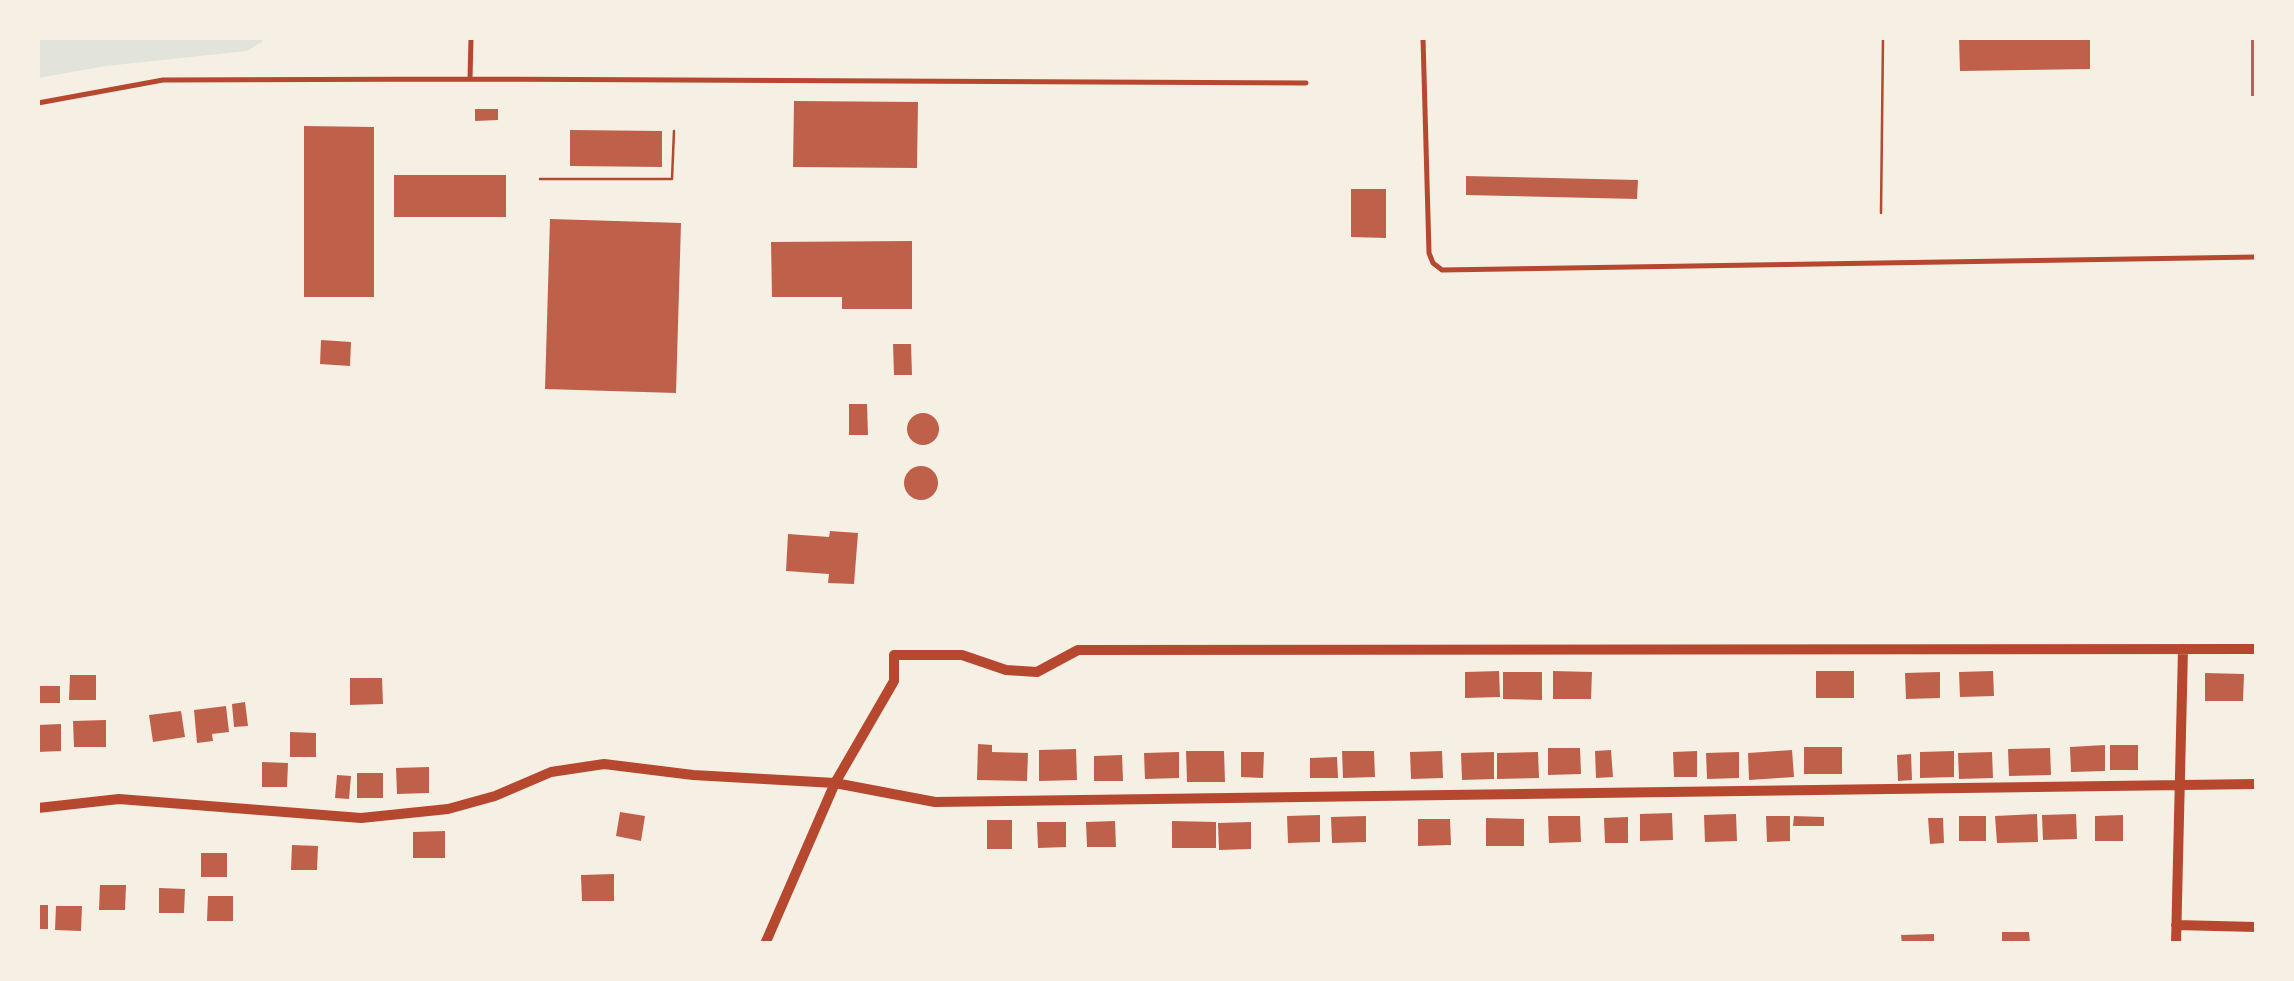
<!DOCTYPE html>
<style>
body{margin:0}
#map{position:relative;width:2294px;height:981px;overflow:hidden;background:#f6efe4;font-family:"Zilla Slab",serif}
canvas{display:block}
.frame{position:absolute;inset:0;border:40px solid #f6efe4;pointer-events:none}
</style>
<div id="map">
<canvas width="2294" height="981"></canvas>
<div class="frame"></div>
</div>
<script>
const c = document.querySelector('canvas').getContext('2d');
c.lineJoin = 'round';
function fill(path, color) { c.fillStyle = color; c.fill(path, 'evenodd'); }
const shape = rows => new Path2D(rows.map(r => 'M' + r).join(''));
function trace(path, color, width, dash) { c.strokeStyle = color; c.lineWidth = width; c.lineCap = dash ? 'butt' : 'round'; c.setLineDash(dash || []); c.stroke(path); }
const green = shape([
 [38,38,263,38,262,42,247,51,106,66,38,78]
]);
const building = shape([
 [1959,38,2090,38,2090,69,1960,71],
 [2251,38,2256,38,2256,96,2251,96],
 [794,101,918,102,917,168,793,167],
 [475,109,498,109,498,120,475,121],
 [304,126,374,127,374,297,304,297],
 [570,130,662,131,662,167,570,166],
 [394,175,506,175,506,217,394,217],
 [1466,176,1638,180,1637,199,1466,195],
 [1351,189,1386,189,1386,238,1351,237],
 [550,219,681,223,676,393,545,389],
 [912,241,912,309,842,309,842,297,772,297,771,242],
 [321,340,351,342,350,366,320,364],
 [893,344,911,344,912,375,894,375],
 [849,404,867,404,868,435,849,435],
 '907 429a16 16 0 1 1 32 0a16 16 0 1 1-32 0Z',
 '904 483a17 17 0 1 1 34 0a17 17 0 1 1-34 0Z',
 [830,531,858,533,854,584,828,583,829,574,786,571,788,534,829,537],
 [1499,671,1500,697,1465,698,1465,672],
 [1553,671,1592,672,1591,699,1553,699],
 [1816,671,1854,671,1854,698,1816,698],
 [1993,671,1994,696,1960,697,1959,672],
 [1503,672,1542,672,1542,700,1503,699],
 [1940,672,1940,698,1906,699,1905,673],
 [2205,673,2244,674,2243,701,2205,701],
 [70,675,96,675,96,700,69,700],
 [350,678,382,678,383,704,350,705],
 [38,686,60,686,60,703,38,703],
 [245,702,248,726,234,727,232,704],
 [226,706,229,732,212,734,213,741,197,743,194,710],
 [181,711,185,737,153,742,149,715],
 [106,720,106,747,74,747,73,721],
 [61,724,61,751,38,752,38,725],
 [290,732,316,733,316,757,290,757],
 [978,744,992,745,992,752,1028,753,1027,781,977,780],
 [2105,745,2105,771,2071,772,2070,747],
 [2110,745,2138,745,2138,770,2110,770],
 [1804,747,1842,747,1842,774,1804,774],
 [1548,748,1580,748,1581,774,1548,775],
 [2050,748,2051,775,2009,776,2008,749],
 [1076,749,1077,780,1039,781,1039,750],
 [1611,750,1613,777,1596,778,1595,751],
 [1792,750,1794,777,1749,780,1748,753],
 [1186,751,1224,751,1225,782,1187,782],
 [1342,751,1374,751,1375,777,1343,778],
 [1442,751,1443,778,1411,779,1410,752],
 [1697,751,1697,777,1674,777,1673,752],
 [1954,751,1954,777,1920,778,1920,752],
 [1179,752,1179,778,1145,779,1144,753],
 [1241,752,1264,752,1263,778,1241,777],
 [1494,752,1494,779,1462,780,1461,753],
 [1538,752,1539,778,1497,779,1497,753],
 [1739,752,1739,778,1707,779,1706,753],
 [1992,752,1993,778,1959,779,1958,753],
 [1911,754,1912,780,1898,781,1897,755],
 [1122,755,1123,781,1094,781,1094,756],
 [1337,757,1338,778,1310,778,1310,758],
 [262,762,288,763,287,787,262,787],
 [429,767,429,793,397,794,396,768],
 [357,773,383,773,383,798,357,798],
 [337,775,351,776,349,799,335,798],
 [620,812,645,816,641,841,616,836],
 [1672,813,1673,840,1640,841,1640,814],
 [1736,814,1737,841,1705,842,1704,815],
 [2037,814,2038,842,1997,843,1995,816],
 [2076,814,2077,839,2043,840,2042,815],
 [1320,815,1320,842,1288,843,1287,816],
 [2123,815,2123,841,2095,841,2095,816],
 [1366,816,1366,842,1332,843,1331,817],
 [1548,816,1580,816,1581,842,1549,843],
 [1766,816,1790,816,1790,841,1767,842],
 [1794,816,1824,817,1824,826,1793,826],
 [1959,816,1986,816,1986,841,1959,841],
 [1628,817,1628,843,1605,843,1604,818],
 [1486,818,1524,819,1524,846,1486,846],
 [1928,818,1943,818,1944,843,1930,844],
 [1418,819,1450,819,1451,845,1418,846],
 [987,820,1012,820,1012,849,987,849],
 [1115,821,1116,847,1087,847,1086,822],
 [1172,821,1216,822,1216,848,1172,848],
 [1037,822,1066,822,1066,847,1038,848],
 [1251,822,1251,849,1219,850,1218,823],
 [445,831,445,858,413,858,413,832],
 [292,845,318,846,317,870,291,870],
 [201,853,227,853,227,877,201,877],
 [614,874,614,901,582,901,581,875],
 [100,885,126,885,125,910,99,910],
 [159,888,185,889,184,913,159,913],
 [208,896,233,896,233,921,207,921],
 [38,905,48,905,48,929,38,929],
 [56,906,82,906,81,931,55,930],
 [2002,932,2029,932,2030,944,2002,944],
 [1934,934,1934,944,1902,944,1901,935]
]);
const path = shape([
 [540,179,672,179,674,131],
 [1881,213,1883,38]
]);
const service = shape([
 [471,38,470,79,1306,83],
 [1423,38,1429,253,1433,263,1442,270,2256,257],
 [38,103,163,80,470,79]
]);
const minor = shape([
 [38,808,119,799,361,818,448,809,495,796,551,772,604,764,693,775,835,783,935,802,2256,784],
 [2176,925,2256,927],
 [765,944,835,783,894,681,894,655,962,655,1006,670,1037,672,1078,650,2256,649],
 [2176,944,2183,649]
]);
fill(green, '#e2e4dc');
fill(building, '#bf614a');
trace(path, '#b5482f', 2.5);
trace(service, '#b5482f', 5);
trace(minor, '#b5482f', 10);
</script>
